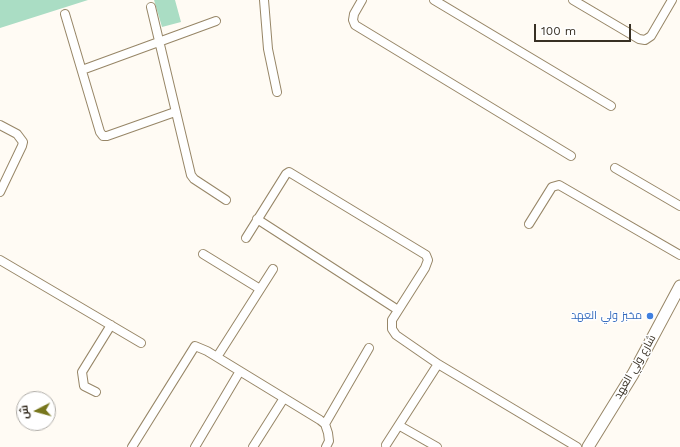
<!DOCTYPE html>
<meta charset="utf-8">
<style>
body{margin:0}
#map{position:relative;width:680px;height:447px;overflow:hidden;background:#fffbf4;font-family:"Work Sans",Cairo,sans-serif}
canvas{display:block}
.north{position:absolute;left:16px;top:391px;width:40px;height:40px;box-sizing:border-box;background:#fff;border:1px solid #afaca7;border-radius:50%;rotate:264deg;font-size:11px;font-weight:700;line-height:16px;text-align:center;color:#383024}
.north::after{content:'';display:block;margin:auto;width:14px;height:18px;background:#77761c;clip-path:polygon(50% 0,100% 100%,50% 72%,0 100%)}
.scale{position:absolute;left:534px;top:24px;width:97px;height:18px;box-sizing:border-box;border:2px solid #383024;border-top:0;padding-left:5px;font-size:12px;line-height:14px;white-space:nowrap;color:#383024;-webkit-text-stroke:3px #fff;paint-order:stroke}
</style>
<div id="map">
<canvas width="680" height="447"></canvas>
<div class="north">ش</div>
<div class="scale">100 m</div>
</div>
<script>
const c = document.querySelector('canvas').getContext('2d');
c.lineJoin = 'round';
function fill(path, color) { c.fillStyle = color; c.fill(path, 'evenodd'); }
const shape = rows => new Path2D(rows.map(r => 'M' + r).join(''));
function trace(path, color, width, dash) { c.strokeStyle = color; c.lineWidth = width; c.lineCap = dash ? 'butt' : 'round'; c.setLineDash(dash || []); c.stroke(path); }
function label(font, color, halo, rows, align = 'center') {
  c.font = font + ' "Work Sans",Cairo,sans-serif'; c.lineWidth = 3; c.setLineDash([]); c.textBaseline = 'middle'; c.strokeStyle = halo; c.fillStyle = color; for (const [text, x, y, turn = 0] of rows) {
    c.save(); c.translate(x, y); c.rotate((+turn || 0) * Math.PI / 180); c.textAlign = isNaN(turn) ? turn : align; if (halo) c.strokeText(text, 0, 0); c.fillText(text, 0, 0); c.restore();
  }
}
const green = shape([
 [0,0,88,0,0,28],
 [154,0,175,0,181,22,162,27]
]);
const minor = shape([
 [264,0,268,49,277,92],
 [362,0,354,14,353,20,355,25,571,156],
 [434,0,611,106],
 [573,0,639,39,645,40,651,36,672,0],
 [151,7,191,175,194,179,226,200],
 [65,14,100,132,103,136,107,136,175,112],
 [82,70,216,21],
 [0,125,17,134,23,142,22,146,0,192],
 [615,168,680,206],
 [257,219,398,310],
 [529,224,552,187,559,185,680,255],
 [246,238,286,174,289,172,426,255,428,260,425,268,392,320,392,329,396,335,438,364,577,447],
 [203,254,260,289],
 [0,260,141,343],
 [217,357,273,269],
 [96,392,84,386,82,372,111,325],
 [325,424,369,348],
 [400,426,437,447],
 [386,445,438,364],
 [132,447,195,346,207,351,320,420,325,424,328,433,329,441,326,447],
 [195,447,240,371],
 [253,447,284,398]
]);
const secondary = shape([
 [588,447,633,374,680,286]
]);
const markers = [
 [650,316,4,"#3f7fe0"]
];
const shopNames = [
 ["مخبز ولي العهد",642,316]
];
const streetNames = [
 ["شارع ولي العهد",635,367,-60]
];
fill(green, '#aaddc4');
trace(minor, '#978667', 10);
trace(secondary, '#978667', 13);
trace(minor, '#fff', 8);
trace(secondary, '#fff', 11);
for (const [x, y, r, color] of markers) { const dot = new Path2D(); dot.arc(x, y, r, 0, 2 * Math.PI); c.fillStyle = color; c.fill(dot); trace(dot, '#fff', 1.5); }
label('11px', '#366cbe', '#fff', shopNames, 'right');
label('11px', '#383024', '#fff', streetNames);
</script>
